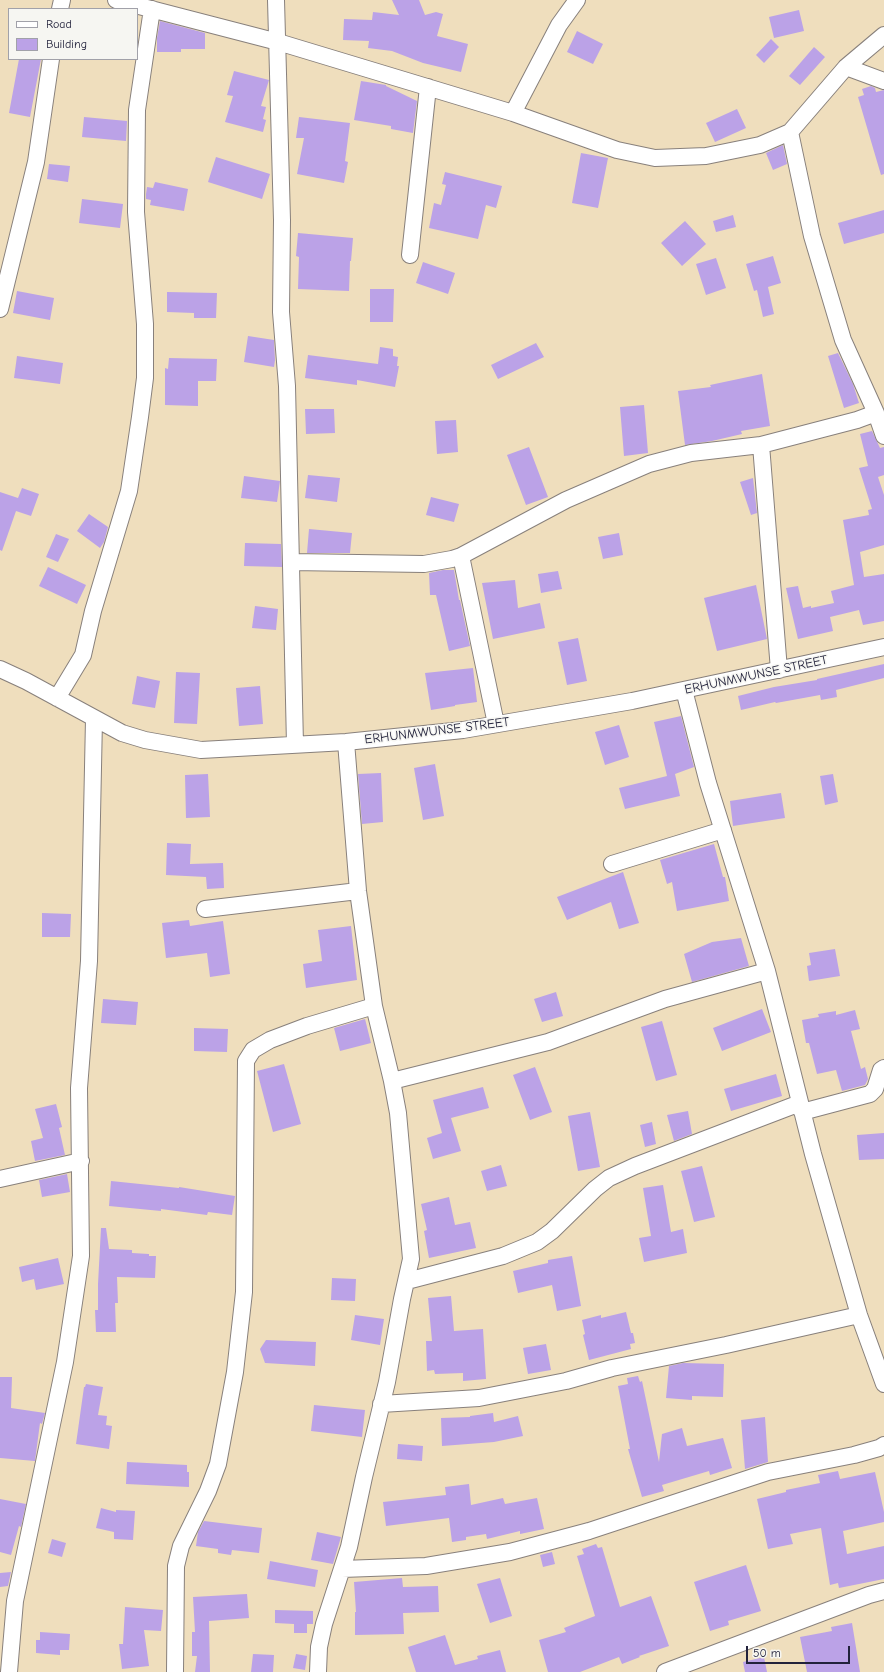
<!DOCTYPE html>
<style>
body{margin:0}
#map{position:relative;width:884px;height:1672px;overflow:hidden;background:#efdebd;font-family:"Comic Neue",sans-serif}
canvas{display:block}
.legend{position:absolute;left:8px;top:8px;width:130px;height:52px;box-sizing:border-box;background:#f6f6f2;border:1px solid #a1a1a9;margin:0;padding:5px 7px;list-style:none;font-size:12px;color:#22223b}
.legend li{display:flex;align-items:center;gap:8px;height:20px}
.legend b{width:20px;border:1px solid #a1a1a9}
.scale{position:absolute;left:746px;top:1646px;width:104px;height:18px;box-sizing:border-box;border:2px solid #22223b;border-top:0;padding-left:5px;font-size:12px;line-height:14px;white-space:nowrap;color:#22223b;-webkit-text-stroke:3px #f6f6f2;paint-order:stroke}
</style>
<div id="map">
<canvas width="884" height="1672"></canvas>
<ul class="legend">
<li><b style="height:5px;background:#fff"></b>Road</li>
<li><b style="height:11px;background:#bba2e7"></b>Building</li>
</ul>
<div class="scale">50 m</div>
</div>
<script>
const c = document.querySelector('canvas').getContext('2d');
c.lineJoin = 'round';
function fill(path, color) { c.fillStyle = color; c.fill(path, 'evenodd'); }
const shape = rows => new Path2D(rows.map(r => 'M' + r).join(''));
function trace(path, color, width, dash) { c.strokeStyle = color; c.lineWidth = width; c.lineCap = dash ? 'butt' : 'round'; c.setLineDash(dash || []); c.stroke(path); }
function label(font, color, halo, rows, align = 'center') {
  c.font = font + ' "Comic Neue",sans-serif'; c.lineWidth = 3; c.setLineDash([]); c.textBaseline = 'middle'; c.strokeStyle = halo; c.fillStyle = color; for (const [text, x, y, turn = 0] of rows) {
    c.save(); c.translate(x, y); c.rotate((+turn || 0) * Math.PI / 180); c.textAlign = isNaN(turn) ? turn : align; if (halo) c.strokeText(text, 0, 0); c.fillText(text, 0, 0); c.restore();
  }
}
const building = shape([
 [392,0,419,0,425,15,436,12,443,14,437,36,468,44,461,72,423,63,392,51,368,48,369,41,343,40,344,19,372,20,373,12,399,15],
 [799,10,804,31,774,38,769,17],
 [160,21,205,33,205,49,181,49,181,52,157,52,157,38],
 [577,31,603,44,593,64,567,52],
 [771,39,779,47,764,63,756,55],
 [814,47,825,57,800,85,789,76],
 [19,59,41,59,30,117,9,113],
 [234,71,269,80,261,106,266,107,263,119,266,120,263,132,225,122,233,96,227,95],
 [361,81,386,85,386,86,417,101,413,133,391,129,391,126,354,120],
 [871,86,875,88,876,92,884,90,884,174,881,175,858,97,864,95,862,89],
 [737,109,746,128,715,142,706,123],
 [84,117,127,121,126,141,82,137],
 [299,117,350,123,345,161,348,162,344,183,297,174,304,138,296,138],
 [783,145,787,164,773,170,766,153],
 [581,153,608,158,598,208,572,203],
 [216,157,270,174,262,199,208,182],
 [49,164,70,166,68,182,47,179],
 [445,172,502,186,496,208,486,205,478,239,429,228,434,203,441,205,446,185,442,184],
 [155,182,188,189,184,211,150,205,151,200,146,199,146,194,147,187,153,188],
 [82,199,123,204,120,228,79,223],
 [884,210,884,233,844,244,838,223],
 [733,215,736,227,716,232,713,221],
 [685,221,706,244,682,266,661,243],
 [298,233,353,238,351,261,350,261,349,291,298,289,299,257,296,256],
 [773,256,781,283,768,287,774,314,763,317,757,290,754,291,746,264],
 [716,258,726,288,706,295,696,264],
 [423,262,455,273,448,294,416,283],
 [370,289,394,289,393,322,370,322],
 [17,291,54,298,50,320,13,313],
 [167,292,217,293,216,318,194,318,194,313,167,312],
 [248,336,274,340,275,360,274,367,244,362],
 [536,343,544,357,498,379,491,365],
 [380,347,393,349,393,356,398,357,397,366,399,366,395,387,357,380,357,385,305,378,308,355,378,364],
 [838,353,853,384,859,403,844,408,828,356],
 [17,356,63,363,60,384,14,378],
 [169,358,217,359,216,381,198,381,198,406,165,405,165,368,168,369],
 [762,374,770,426,741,431,742,434,712,441,685,445,678,391,711,387,710,385],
 [644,405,648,453,624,456,620,407],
 [305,409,334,409,335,433,306,434],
 [456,420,458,452,437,454,435,421],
 [872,431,880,448,884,447,884,475,878,477,884,495,884,545,860,552,864,577,884,574,884,621,863,625,859,610,830,617,833,631,798,639,786,588,798,586,803,608,811,606,811,608,834,603,831,591,854,585,843,520,869,515,868,510,872,509,859,468,868,466,860,434],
 [529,447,548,497,526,505,507,455],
 [308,475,340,478,337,502,305,498],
 [244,476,280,481,277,502,241,498],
 [753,478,757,513,751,515,740,482],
 [22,488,39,494,31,516,16,511,2,551,0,550,0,492,18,498],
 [431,497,459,504,454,522,426,515],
 [89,514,108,527,104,542,100,548,77,531],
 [309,529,352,533,350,553,307,553],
 [619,533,623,555,603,559,598,537],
 [56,534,69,539,58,562,46,557],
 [245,543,281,544,282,567,244,566],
 [48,567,86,585,77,604,39,586],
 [443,570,454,570,459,600,460,600,470,646,449,651,436,595,430,595,429,573],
 [558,571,562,589,541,593,538,574],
 [515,580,518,608,540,603,545,628,493,639,482,583],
 [756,585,767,639,717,651,704,598],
 [255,606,278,609,276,630,252,628],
 [578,638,587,681,567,685,558,642],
 [884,664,884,678,836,690,837,697,821,700,820,695,776,703,775,702,741,710,738,696,774,687,817,680,817,679],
 [473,668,477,702,455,705,455,706,431,710,425,673],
 [176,672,200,673,197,724,174,723],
 [137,676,160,681,155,708,132,704],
 [260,686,263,724,239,726,236,688],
 [681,716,694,767,675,774,680,796,625,809,619,788,667,776,654,722],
 [619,725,629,757,605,765,595,732],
 [435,764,444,816,423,820,414,768],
 [381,773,383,822,362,824,358,774],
 [208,774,210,817,186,818,185,775],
 [833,774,838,802,825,805,820,776],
 [781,793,785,818,733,826,730,801],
 [167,843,191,844,190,864,223,863,224,888,207,889,206,877,166,875],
 [714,844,723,877,725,877,729,901,677,911,672,882,667,884,660,860],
 [623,872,639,923,619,929,611,902,567,920,557,897],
 [42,913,71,914,70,937,42,937],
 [189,920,190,926,223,921,230,974,210,977,207,953,166,958,162,923],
 [351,926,357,980,306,988,303,964,322,961,318,930],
 [741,938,749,966,692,982,684,954,712,942],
 [835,949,840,976,809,981,807,966,811,965,809,953],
 [556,992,563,1016,542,1022,534,999],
 [103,999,138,1002,136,1025,101,1023],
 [762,1009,771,1032,722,1051,713,1028],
 [855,1010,860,1029,851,1031,861,1069,865,1067,868,1079,865,1085,842,1091,836,1070,817,1074,809,1043,806,1043,802,1020,819,1017,818,1014,836,1011,836,1015],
 [365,1019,371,1043,340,1051,334,1028],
 [662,1021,677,1075,656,1081,641,1027],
 [194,1028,228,1029,227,1052,194,1051],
 [284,1064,301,1124,273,1132,257,1071],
 [535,1067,552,1112,530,1120,513,1075],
 [776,1074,782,1096,731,1111,724,1089],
 [483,1087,489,1108,451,1118,461,1151,433,1159,427,1138,442,1133,433,1100],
 [56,1104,62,1127,59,1128,65,1155,35,1161,31,1141,43,1138,35,1109],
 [688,1111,692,1134,674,1141,667,1115],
 [590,1112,600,1167,578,1171,568,1116],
 [652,1122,656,1144,645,1147,640,1125],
 [884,1133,884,1159,859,1160,857,1135],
 [501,1165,507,1186,487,1191,481,1171],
 [702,1166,715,1217,694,1222,681,1171],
 [67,1174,70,1192,42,1197,39,1180],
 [111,1181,179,1188,179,1187,235,1196,232,1215,208,1212,207,1215,161,1209,161,1211,109,1206],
 [663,1185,671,1232,683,1229,687,1253,644,1262,639,1238,651,1236,643,1188],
 [449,1197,455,1225,470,1222,476,1248,429,1258,424,1231,427,1230,421,1204],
 [101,1228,106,1228,109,1249,132,1250,132,1253,149,1254,149,1256,156,1256,155,1278,117,1277,118,1303,115,1303,116,1332,96,1332,95,1310,98,1310,98,1284],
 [572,1256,581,1306,557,1311,552,1285,518,1293,513,1271,548,1263,548,1260],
 [58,1258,64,1284,36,1290,34,1279,22,1282,19,1267],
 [332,1278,356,1279,355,1301,331,1300],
 [451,1296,454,1331,483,1329,486,1379,463,1381,463,1373,435,1374,434,1370,427,1371,426,1341,432,1341,428,1298],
 [626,1312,631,1333,633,1333,635,1343,630,1344,631,1349,589,1360,583,1335,585,1334,582,1320,601,1315,601,1318],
 [355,1315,384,1319,380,1345,351,1340],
 [266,1340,316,1342,315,1366,265,1363,260,1349],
 [546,1344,551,1370,528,1374,523,1348],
 [683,1363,724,1364,723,1397,692,1396,692,1400,666,1398,669,1366],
 [638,1376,640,1382,642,1381,659,1462,662,1434,682,1428,687,1446,723,1438,732,1468,710,1475,709,1471,662,1485,664,1491,642,1497,628,1449,630,1449,618,1386,628,1384,627,1378],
 [0,1377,12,1377,11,1408,45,1413,42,1424,40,1423,35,1461,0,1458],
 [86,1384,103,1387,98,1415,107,1416,106,1425,112,1426,109,1449,76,1444,84,1387,85,1387],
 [314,1405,365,1410,362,1437,311,1431],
 [493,1413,494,1422,518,1416,523,1436,494,1442,442,1446,441,1418,470,1417,470,1416],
 [765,1417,768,1462,745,1469,741,1420],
 [398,1444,423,1446,422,1461,397,1459],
 [127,1462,187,1465,187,1472,189,1472,189,1487,126,1484],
 [838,1471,840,1479,875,1472,884,1512,884,1522,843,1531,847,1554,884,1546,884,1579,839,1588,838,1583,830,1585,821,1528,790,1534,793,1544,768,1549,757,1499,786,1492,786,1490,820,1483,818,1475],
 [469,1484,471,1505,503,1498,505,1504,537,1498,544,1529,520,1534,520,1531,487,1539,486,1534,466,1537,466,1540,452,1542,449,1518,386,1526,383,1502,446,1495,445,1487],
 [0,1499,26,1504,21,1527,19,1526,11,1555,0,1552],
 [101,1508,116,1512,116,1510,135,1511,133,1540,114,1539,114,1532,96,1528],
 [204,1521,262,1528,259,1553,232,1550,231,1555,218,1553,218,1549,196,1546,198,1532],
 [317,1532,341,1537,333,1564,311,1560],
 [52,1539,66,1543,62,1557,48,1553],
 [596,1544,598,1548,602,1547,620,1607,651,1596,669,1646,639,1656,640,1657,622,1664,619,1657,580,1672,548,1672,539,1640,566,1632,564,1628,595,1616,577,1556,584,1554,582,1549],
 [552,1552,555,1564,543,1567,540,1555],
 [270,1561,318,1570,315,1587,267,1579],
 [746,1565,761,1611,728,1621,729,1625,710,1631,694,1582],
 [11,1572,8,1586,0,1587,0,1573],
 [402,1578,403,1587,438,1586,439,1612,403,1613,404,1634,355,1635,355,1612,356,1612,354,1582],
 [500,1578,512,1616,490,1623,477,1584],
 [247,1594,249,1618,209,1621,210,1672,195,1672,197,1656,192,1656,192,1632,195,1632,193,1597],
 [125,1607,163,1610,161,1631,144,1630,149,1666,122,1669,119,1644,123,1644],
 [275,1610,313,1611,313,1624,307,1624,307,1633,294,1633,294,1624,275,1623],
 [852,1623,860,1672,807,1672,800,1637,832,1631,831,1627],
 [40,1632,70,1634,69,1650,60,1650,60,1655,36,1653,36,1640,40,1640],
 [445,1635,455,1665,478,1659,477,1656,500,1650,506,1672,416,1672,408,1647],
 [253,1654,274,1655,273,1672,251,1672],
 [296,1654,307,1656,305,1670,293,1668],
 [764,1657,767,1672,745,1672,743,1662]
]);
const minor = shape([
 [116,0,278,42,513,113,617,150,655,158,706,156,760,145,790,132,846,67,884,35],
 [276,0,282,220,281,312,287,386,295,745],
 [60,9,62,0],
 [846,67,884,81],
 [513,113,559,25,577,0],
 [790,132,812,236,843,340,876,413,884,436],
 [410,255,428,87],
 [0,309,36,162,51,59],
 [761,445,779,670],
 [461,556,496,724],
 [291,562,424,564,452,559,461,556,566,500,649,464,691,453,761,445,857,420,876,413],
 [0,669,26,681,122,733,145,740,201,750,346,742,463,730,632,701,884,647],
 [684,690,708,783,767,971,813,1154,859,1315,884,1384],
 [57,698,83,655,93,611,129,491,140,417,145,378,145,324,136,212,137,110,152,9],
 [612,864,723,830],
 [205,909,358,891],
 [392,1081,548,1042,665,999,767,971],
 [802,1112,870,1094,875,1089,881,1070,884,1068],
 [0,1179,81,1161],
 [407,1281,503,1256,537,1242,552,1231,595,1189,609,1178,635,1166,800,1103],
 [381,1404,479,1398,566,1381,612,1368,726,1345,859,1315],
 [342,1569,426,1566,510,1552,589,1531,768,1472,854,1455,879,1448,884,1445],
 [9,1672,15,1601,65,1362,81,1256,79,1088,89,961,94,719],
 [175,1672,176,1566,181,1546,208,1491,218,1464,235,1372,244,1292,246,1061,253,1050,270,1040,307,1026,374,1006],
 [318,1672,319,1647,324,1624,349,1547,364,1477,387,1382,402,1299,411,1259,398,1113,392,1081,374,1006,358,891,346,742],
 [665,1672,869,1595,884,1591]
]);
const streetNames = [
 ["ERHUNMWUNSE STREET",756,675,-12],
 ["ERHUNMWUNSE STREET",437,731,-7]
];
fill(building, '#bba2e7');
trace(minor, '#88807c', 18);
trace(minor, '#fff', 16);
label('13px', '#22223b', '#f6f6f2', streetNames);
</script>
